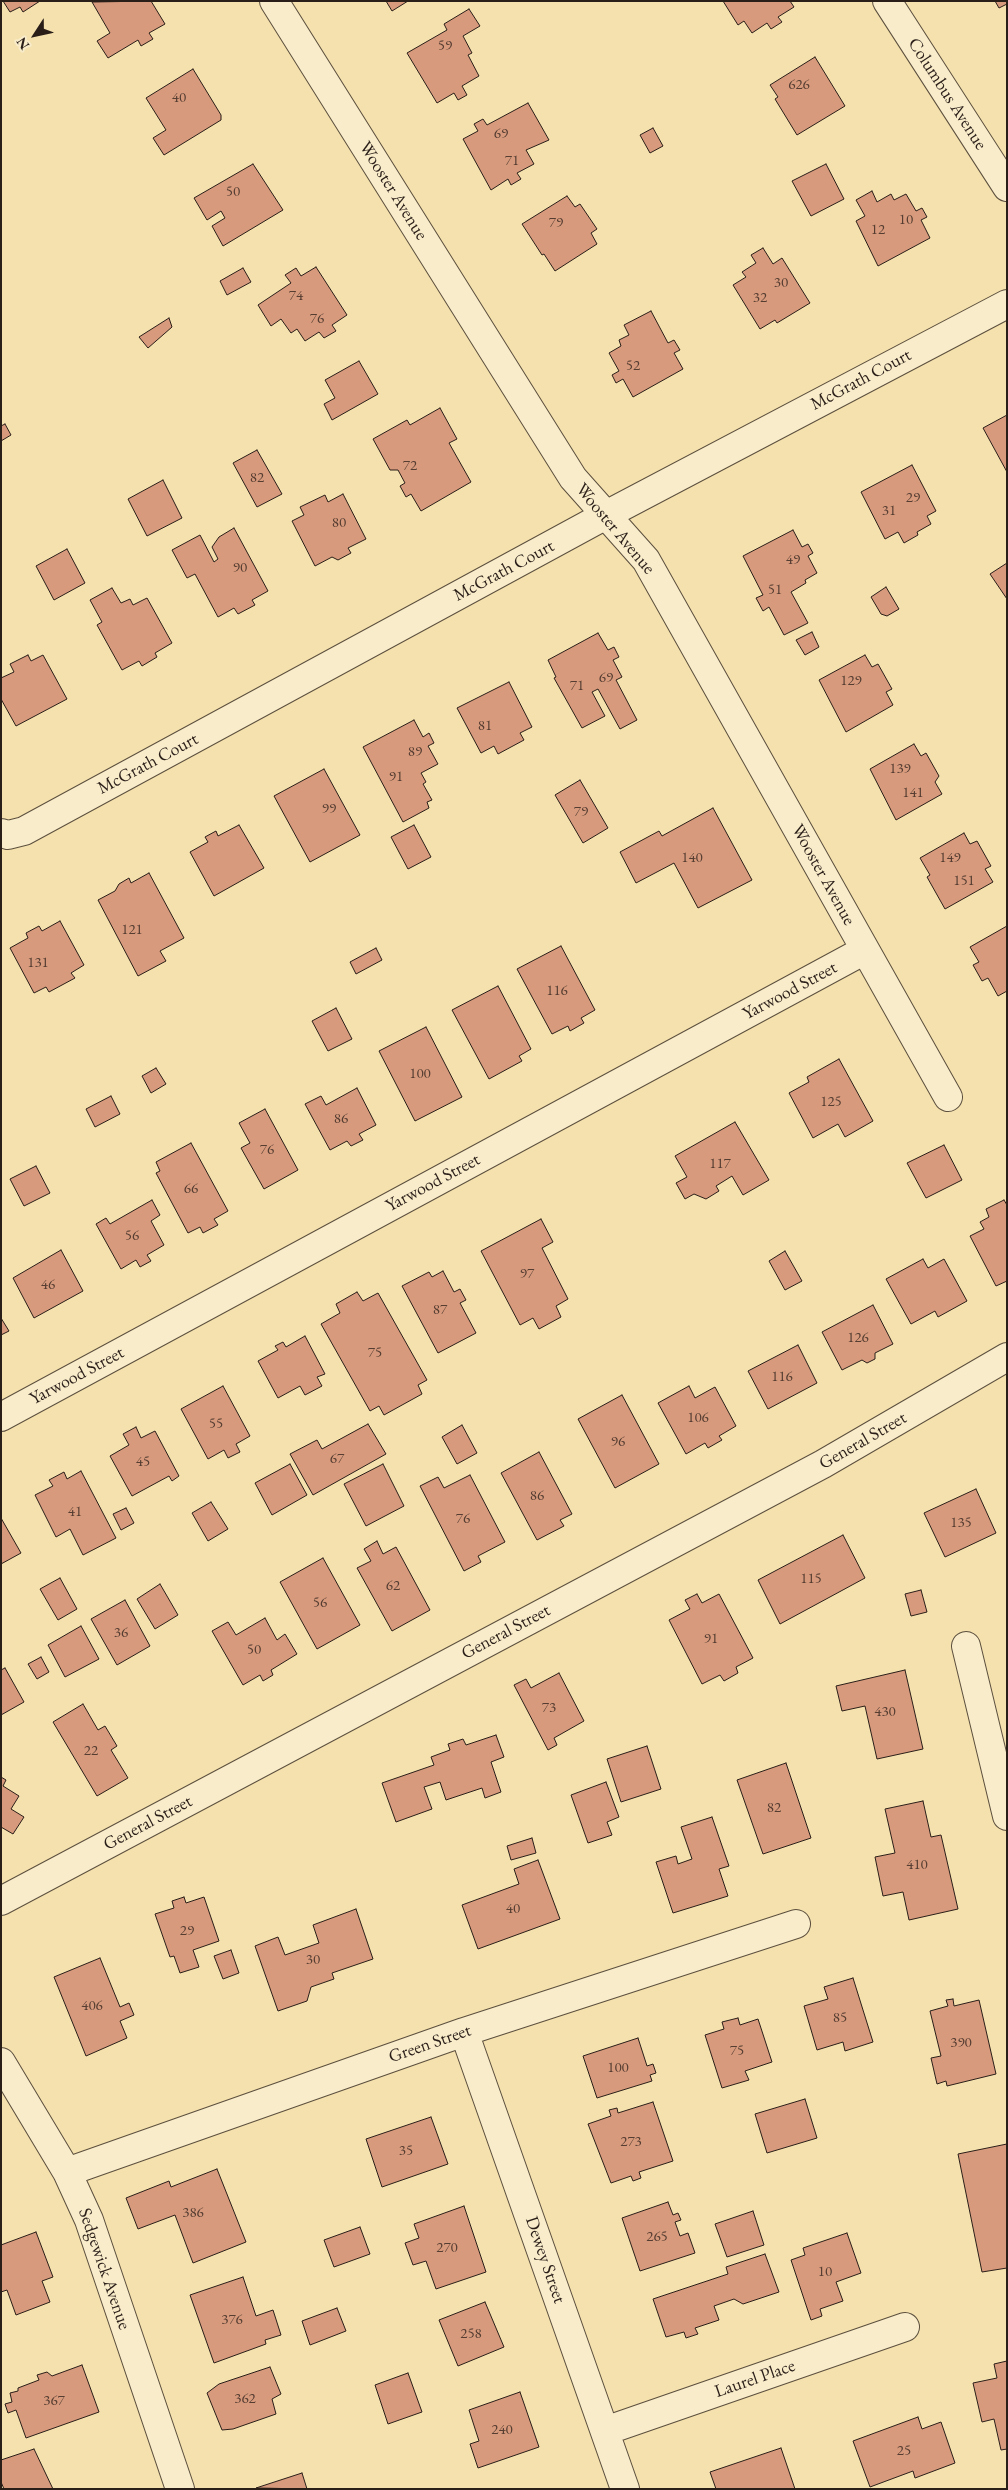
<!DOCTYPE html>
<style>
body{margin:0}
#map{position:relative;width:1008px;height:2490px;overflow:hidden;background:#f4e1ad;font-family:"EB Garamond",serif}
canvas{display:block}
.frame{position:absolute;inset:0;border:2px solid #2a1e19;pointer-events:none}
.north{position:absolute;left:10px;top:10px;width:50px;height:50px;-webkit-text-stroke:4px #f8ecca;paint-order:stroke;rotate:235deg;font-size:14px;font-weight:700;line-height:20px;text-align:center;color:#2a1e19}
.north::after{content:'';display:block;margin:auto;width:18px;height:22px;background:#2a1e19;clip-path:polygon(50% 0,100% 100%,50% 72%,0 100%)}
</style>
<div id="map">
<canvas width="1008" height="2490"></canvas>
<div class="frame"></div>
<div class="north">N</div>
</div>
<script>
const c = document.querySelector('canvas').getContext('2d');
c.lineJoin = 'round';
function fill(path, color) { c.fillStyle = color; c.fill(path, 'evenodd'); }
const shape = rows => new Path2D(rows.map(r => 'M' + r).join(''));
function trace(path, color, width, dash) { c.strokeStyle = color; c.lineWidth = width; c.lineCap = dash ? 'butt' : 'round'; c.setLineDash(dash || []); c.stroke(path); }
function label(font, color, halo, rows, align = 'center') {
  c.font = font + ' "EB Garamond",serif'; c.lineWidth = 4; c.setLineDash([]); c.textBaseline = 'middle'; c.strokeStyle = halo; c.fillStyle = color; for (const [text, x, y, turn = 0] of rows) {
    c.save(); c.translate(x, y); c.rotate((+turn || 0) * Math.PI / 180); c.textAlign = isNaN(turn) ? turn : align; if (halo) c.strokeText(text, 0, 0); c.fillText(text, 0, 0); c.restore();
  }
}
const building = shape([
 [3,1,40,1,23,12,20,7,10,12,3,1],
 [151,1,165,24,149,33,153,39,141,46,138,40,108,58,97,41,110,33,92,2,151,1],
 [386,1,408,1,392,11,386,1],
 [723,1,790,1,794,7,778,17,782,22,771,29,767,23,752,33,744,21,738,25,723,1],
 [995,1,1007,1,1007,4,999,8,995,1],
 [469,9,480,26,463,36,472,53,468,55,479,76,462,86,467,95,458,100,454,93,437,103,407,53,447,30,444,24,469,9],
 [815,57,845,106,797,135,775,99,778,97,770,85,815,57],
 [193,69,221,115,221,120,164,155,153,138,166,130,146,98,193,69],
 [528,103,549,140,526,150,534,164,517,173,521,179,511,185,508,179,491,190,463,139,478,131,474,124,483,119,487,125,528,103],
 [653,128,663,146,650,153,640,135,653,128],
 [253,164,283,210,223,246,212,226,225,218,221,211,207,220,194,198,253,164],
 [826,164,844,199,811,216,792,181,826,164],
 [872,191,877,202,891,194,894,200,906,194,916,211,922,208,927,217,921,220,930,238,878,266,856,221,865,216,856,200,872,191],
 [567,196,575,207,580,204,597,229,591,233,597,244,555,271,544,254,542,255,522,224,567,196],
 [763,248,773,264,782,258,810,303,777,323,775,320,760,329,733,285,746,277,742,272,756,263,751,255,763,248],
 [316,267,347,315,332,325,336,331,324,338,319,332,305,341,297,329,291,333,281,319,271,326,258,305,291,283,285,275,296,268,301,276,316,267],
 [243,268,251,282,227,295,220,281,243,268],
 [651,311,668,343,674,340,680,350,674,353,683,369,633,397,623,379,616,383,612,375,619,371,609,353,621,346,619,340,629,335,624,325,651,311],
 [169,318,172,327,148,348,139,337,169,318],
 [359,361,378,394,332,420,324,404,335,398,325,380,359,361],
 [440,408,457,439,449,443,471,482,421,511,411,494,406,497,400,486,405,483,398,470,390,470,373,439,407,420,410,425,440,408],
 [1007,415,1007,472,983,428,1007,415],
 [5,424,11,435,1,441,1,426,5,424],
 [257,450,282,494,257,507,233,463,257,450],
 [912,465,936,511,927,516,931,524,917,532,918,535,904,543,898,532,885,539,861,492,912,465],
 [163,480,182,518,147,536,128,499,163,480],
 [343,494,366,539,348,548,351,553,338,560,332,557,315,566,292,521,304,515,300,507,325,495,328,502,343,494],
 [234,528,268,591,252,600,255,605,238,614,234,608,218,617,195,574,187,578,172,550,200,535,214,562,218,559,212,547,219,537,234,528],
 [793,530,802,547,808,544,813,553,808,556,817,573,805,580,806,583,791,592,808,623,784,635,769,607,763,611,756,598,763,595,743,556,793,530],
 [67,549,85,583,54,600,36,566,67,549],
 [1007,563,1007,599,990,574,1007,563],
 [886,587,899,609,887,616,881,614,871,597,886,587],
 [112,588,121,603,130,599,133,605,147,598,172,643,155,653,157,657,142,666,139,661,122,670,97,625,102,622,90,600,112,588],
 [812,632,819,647,805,655,796,640,812,632],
 [598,633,608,650,614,647,619,657,613,660,622,677,616,680,637,720,620,729,598,689,592,692,605,716,582,728,554,678,556,677,548,660,598,633],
 [28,655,31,661,43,655,67,699,16,726,1,699,1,678,14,672,10,664,28,655],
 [865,655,872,667,878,664,892,689,886,692,893,705,846,732,819,680,865,655],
 [509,682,532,727,520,733,524,740,498,754,494,746,481,753,457,708,509,682],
 [414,720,423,737,429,733,434,743,428,746,438,764,421,773,426,782,423,784,432,800,427,802,429,808,403,822,363,747,414,720],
 [914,744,921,756,926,753,939,776,935,782,942,794,896,820,870,769,914,744],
 [324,769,360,835,310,862,274,796,324,769],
 [580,780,608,828,583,843,555,795,580,780],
 [713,808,752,880,698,908,674,863,636,883,620,852,659,831,662,836,713,808],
 [239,825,264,868,214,896,190,852,208,842,205,837,216,831,218,836,239,825],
 [414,825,431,857,408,869,391,837,414,825],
 [964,833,970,844,977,841,991,866,985,869,993,882,945,909,927,877,930,875,920,858,964,833],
 [149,873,184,938,160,951,166,961,138,976,98,900,115,891,119,884,129,878,131,883,149,873],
 [60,921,84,965,71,973,75,978,49,992,46,987,34,993,10,948,28,938,26,933,39,926,42,931,60,921],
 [1007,926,1007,991,998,996,988,978,982,981,973,965,979,962,970,947,1007,926],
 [561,946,595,1010,581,1018,584,1023,570,1031,568,1026,552,1034,517,969,561,946],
 [376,948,382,960,356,974,350,962,376,948],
 [498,986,531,1049,519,1056,522,1061,489,1079,452,1010,498,986],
 [336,1008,352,1039,328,1051,312,1021,336,1008],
 [426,1027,462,1097,415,1121,379,1051,426,1027],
 [839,1059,873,1121,845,1137,838,1124,813,1138,789,1093,809,1082,807,1077,839,1059],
 [156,1068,166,1084,151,1093,142,1076,156,1068],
 [357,1088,376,1125,359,1134,363,1140,351,1146,347,1141,330,1150,305,1104,321,1096,326,1105,357,1088],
 [111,1096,120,1114,95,1127,86,1109,111,1096],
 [265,1109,298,1170,264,1189,241,1148,250,1143,239,1123,265,1109],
 [735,1122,769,1180,743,1195,732,1176,716,1186,719,1191,706,1199,694,1194,685,1199,676,1183,687,1177,675,1156,735,1122],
 [191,1143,228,1211,214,1219,218,1225,203,1233,200,1227,188,1233,156,1173,160,1171,156,1162,191,1143],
 [944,1145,962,1180,926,1198,907,1163,944,1145],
 [36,1166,50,1193,24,1206,10,1179,36,1166],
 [152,1200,160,1215,151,1221,164,1245,147,1255,151,1261,140,1267,136,1260,121,1269,96,1224,106,1218,110,1224,152,1200],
 [1004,1200,1007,1205,1007,1281,996,1286,970,1236,984,1229,980,1222,989,1217,986,1209,1004,1200],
 [541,1219,553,1242,542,1248,568,1299,556,1306,561,1317,539,1329,533,1318,520,1325,481,1251,541,1219],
 [61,1250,83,1291,34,1318,13,1278,61,1250],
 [785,1251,802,1281,785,1290,769,1261,785,1251],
 [923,1259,928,1268,944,1259,967,1301,938,1317,935,1311,911,1324,886,1279,923,1259],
 [443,1271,454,1292,460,1289,466,1300,460,1303,476,1333,438,1353,402,1286,429,1272,432,1277,443,1271],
 [357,1292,363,1301,378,1293,427,1380,418,1385,422,1394,384,1415,379,1406,370,1411,321,1324,340,1313,336,1304,357,1292],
 [873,1305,893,1344,875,1353,875,1359,867,1363,862,1360,842,1370,822,1332,873,1305],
 [1,1318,9,1331,1,1335,1,1318],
 [305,1336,325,1374,317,1377,322,1386,305,1395,300,1386,278,1398,258,1361,278,1350,275,1346,283,1342,286,1347,305,1336],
 [798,1345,817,1383,768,1409,748,1371,798,1345],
 [223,1386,250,1436,236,1444,240,1452,228,1458,224,1450,208,1459,181,1409,223,1386],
 [689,1386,695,1398,715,1387,736,1426,719,1436,722,1440,708,1448,705,1443,686,1454,658,1403,689,1386],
 [622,1395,659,1464,615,1488,578,1419,622,1395],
 [368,1424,386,1454,313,1495,290,1454,317,1440,322,1449,368,1424],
 [462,1425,477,1453,457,1464,442,1437,462,1425],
 [136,1427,141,1438,155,1431,179,1476,172,1481,169,1476,132,1496,110,1456,129,1445,123,1434,136,1427],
 [539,1452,572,1514,560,1520,564,1526,537,1540,501,1473,539,1452],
 [290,1464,307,1495,272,1515,255,1483,290,1464],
 [383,1464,404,1506,366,1526,344,1484,383,1464],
 [81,1471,116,1538,83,1555,70,1529,56,1537,35,1495,53,1486,49,1480,64,1472,67,1479,81,1471],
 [470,1475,505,1542,478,1556,481,1562,464,1571,420,1486,438,1477,444,1488,470,1475],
 [976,1489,996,1533,945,1557,924,1513,976,1489],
 [211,1502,228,1529,208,1541,192,1513,211,1502],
 [126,1508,134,1523,121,1530,113,1514,126,1508],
 [1,1518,21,1553,1,1564,1,1518],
 [843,1535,865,1578,780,1624,758,1580,843,1535],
 [377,1541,383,1554,396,1547,430,1610,392,1631,357,1568,371,1561,364,1549,377,1541],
 [323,1558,360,1625,317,1649,280,1582,323,1558],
 [60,1578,77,1609,58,1620,40,1589,60,1578],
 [160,1584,178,1615,155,1629,137,1599,160,1584],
 [921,1590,927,1612,911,1616,905,1594,921,1590],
 [697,1594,702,1603,719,1594,753,1658,736,1667,738,1673,724,1681,720,1675,702,1684,669,1620,690,1609,685,1600,697,1594],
 [125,1600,150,1646,117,1665,91,1619,125,1600],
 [265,1618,277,1640,285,1634,297,1654,271,1670,273,1675,263,1681,260,1675,243,1685,212,1631,228,1622,236,1635,265,1618],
 [81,1626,99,1659,65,1677,48,1645,81,1626],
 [41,1657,49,1672,37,1679,28,1664,41,1657],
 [5,1668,24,1702,1,1715,1,1670,5,1668],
 [905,1670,923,1749,877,1759,865,1706,842,1711,836,1686,905,1670],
 [559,1673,584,1721,554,1738,557,1745,548,1750,514,1685,526,1679,531,1688,559,1673],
 [83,1704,98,1730,105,1726,117,1746,111,1750,128,1778,97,1796,53,1722,83,1704],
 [496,1735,504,1757,491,1762,501,1792,485,1798,482,1788,446,1800,440,1782,424,1787,432,1809,396,1822,382,1783,434,1765,431,1757,450,1750,448,1744,463,1739,466,1745,496,1735],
 [647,1746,661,1789,621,1802,607,1759,647,1746],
 [786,1763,811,1838,763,1854,737,1780,786,1763],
 [1,1777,6,1780,3,1786,19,1796,11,1809,24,1817,13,1834,1,1827,1,1777],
 [606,1782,619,1817,607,1822,612,1835,588,1843,571,1795,606,1782],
 [923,1801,931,1837,941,1835,958,1909,909,1920,903,1892,883,1896,875,1857,895,1853,885,1809,923,1801],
 [712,1817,729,1866,719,1869,728,1896,673,1913,656,1862,676,1856,678,1864,692,1859,681,1827,712,1817],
 [532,1838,536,1853,511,1860,507,1846,532,1838],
 [538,1860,560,1919,478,1949,462,1905,519,1884,514,1869,538,1860],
 [184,1897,186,1903,204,1897,219,1941,193,1950,199,1967,180,1973,174,1956,170,1957,155,1914,174,1908,172,1901,184,1897],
 [356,1909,373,1959,332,1973,334,1979,311,1987,307,2001,278,2011,255,1946,278,1937,285,1955,319,1943,313,1925,356,1909],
 [231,1950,239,1973,223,1979,214,1956,231,1950],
 [100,1958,120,2007,129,2003,134,2015,120,2021,127,2038,86,2056,54,1977,100,1958],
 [853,1978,873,2042,845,2051,843,2042,817,2050,804,2006,828,1999,824,1987,853,1978],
 [953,1999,954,2006,979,2000,996,2074,947,2086,946,2081,937,2084,931,2058,941,2056,930,2011,948,2006,946,2000,953,1999],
 [738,2018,740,2025,758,2019,772,2062,745,2071,749,2080,722,2088,705,2035,724,2029,722,2022,738,2018],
 [638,2038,647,2066,653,2064,656,2073,650,2075,652,2081,597,2098,583,2056,638,2038],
 [805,2099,817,2138,767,2153,755,2114,805,2099],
 [653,2102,673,2161,639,2172,641,2178,633,2181,631,2176,611,2183,588,2124,611,2116,609,2110,617,2108,618,2113,653,2102],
 [431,2117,448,2164,382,2187,366,2139,431,2117],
 [1007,2144,1007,2268,982,2272,958,2154,1007,2144],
 [217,2169,246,2242,193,2263,175,2215,138,2229,126,2198,169,2181,171,2187,217,2169],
 [668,2202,673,2215,678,2213,681,2220,675,2222,680,2236,688,2233,695,2253,640,2271,622,2218,668,2202],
 [464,2206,486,2272,436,2289,426,2261,413,2265,405,2243,419,2238,414,2224,464,2206],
 [753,2211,764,2245,727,2257,715,2224,753,2211],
 [360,2227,370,2254,334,2267,324,2240,360,2227],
 [36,2232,53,2277,42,2281,50,2302,16,2315,7,2290,1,2292,1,2245,36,2232],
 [847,2233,861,2273,836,2282,843,2301,820,2309,822,2316,811,2320,791,2260,805,2255,803,2248,847,2233],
 [765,2254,779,2292,743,2304,734,2299,714,2306,719,2320,695,2328,698,2334,686,2338,684,2332,666,2337,653,2299,728,2274,726,2267,765,2254],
 [243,2277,256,2316,273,2310,281,2335,265,2340,266,2344,214,2363,190,2295,243,2277],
 [485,2302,504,2347,458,2366,439,2320,485,2302],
 [337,2308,346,2331,310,2345,302,2321,337,2308],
 [1007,2361,1007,2449,1001,2450,994,2419,982,2422,973,2383,997,2378,994,2364,1007,2361],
 [82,2365,99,2412,26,2438,16,2410,8,2413,5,2404,12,2402,10,2393,18,2391,18,2388,39,2380,37,2375,47,2372,52,2376,82,2365],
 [270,2367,281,2394,272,2399,276,2414,233,2429,222,2430,207,2393,219,2384,270,2367],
 [408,2373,422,2412,388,2424,375,2385,408,2373],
 [520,2392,539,2447,478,2468,470,2444,479,2441,469,2410,520,2392],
 [918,2417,922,2429,941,2422,955,2463,915,2478,913,2471,870,2487,853,2441,918,2417],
 [781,2448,795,2489,716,2489,710,2472,781,2448],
 [34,2449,53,2489,4,2489,1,2482,1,2460,34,2449],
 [302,2473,307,2489,256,2488,302,2473]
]);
const minor = shape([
 [274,1,573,478,646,560,948,1097],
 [887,1,1007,187],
 [1,833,8,835,24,831,606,515,1007,304],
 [1,1417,865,950],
 [966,1646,1007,1816],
 [1,1901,823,1464,1007,1357],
 [464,2032,625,2489],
 [1,2062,67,2172,89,2220,180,2489],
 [67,2172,464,2032,796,1924],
 [605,2431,905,2327]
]);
const numberNames = [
 ["59",445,46],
 ["626",799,85],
 ["40",179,98],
 ["69",501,134],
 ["71",512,161],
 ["50",233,192],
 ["10",906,220],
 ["79",556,223],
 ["12",878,230],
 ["30",781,283],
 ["74",296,296],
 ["32",760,298],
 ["76",317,319],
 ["52",633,366],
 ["72",410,466],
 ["82",257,478],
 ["29",913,498],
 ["31",889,511],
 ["80",339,523],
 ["49",793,560],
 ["90",240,568],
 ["51",775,590],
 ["69",606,678],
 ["129",851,681],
 ["71",577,686],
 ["81",485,726],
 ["89",415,752],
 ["139",900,769],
 ["91",396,777],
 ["141",913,793],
 ["99",329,809],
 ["79",581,812],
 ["140",692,858],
 ["149",950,858],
 ["151",964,881],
 ["121",132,930],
 ["131",38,963],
 ["116",557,991],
 ["100",420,1074],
 ["125",831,1102],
 ["86",341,1119],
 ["76",267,1150],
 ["117",720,1164],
 ["66",191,1189],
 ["56",132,1236],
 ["97",527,1274],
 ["46",48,1285],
 ["87",440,1310],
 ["126",858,1338],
 ["75",375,1353],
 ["116",782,1377],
 ["106",698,1418],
 ["55",216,1424],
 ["96",618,1442],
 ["67",337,1459],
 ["45",143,1462],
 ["86",537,1496],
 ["41",75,1512],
 ["76",463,1519],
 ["135",961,1523],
 ["115",811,1579],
 ["62",393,1586],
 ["56",320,1603],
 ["36",121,1633],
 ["91",711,1639],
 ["50",254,1650],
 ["73",549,1708],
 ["430",885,1712],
 ["22",91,1751],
 ["82",774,1808],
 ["410",917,1865],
 ["40",513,1909],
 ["29",187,1931],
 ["30",313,1960],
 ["406",92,2006],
 ["85",840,2018],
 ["390",961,2043],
 ["75",737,2051],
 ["100",618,2068],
 ["273",631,2142],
 ["35",406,2151],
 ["386",193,2213],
 ["265",657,2237],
 ["270",447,2248],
 ["10",825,2272],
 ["376",232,2320],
 ["258",471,2334],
 ["362",245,2399],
 ["367",54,2401],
 ["240",502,2430],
 ["25",904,2451]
];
const streetNames = [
 ["Columbus Avenue",947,94,57],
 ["Wooster Avenue",393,191,58],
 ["McGrath Court",861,380,-28],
 ["Wooster Avenue",615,529,50],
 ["McGrath Court",504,571,-28],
 ["McGrath Court",148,764,-28],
 ["Wooster Avenue",823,875,61],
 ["Yarwood Street",790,991,-28],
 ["Yarwood Street",433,1183,-28],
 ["Yarwood Street",77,1376,-28],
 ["General Street",863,1441,-30],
 ["General Street",506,1632,-28],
 ["General Street",148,1823,-28],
 ["Green Street",430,2044,-19],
 ["Dewey Street",545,2260,71],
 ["Sedgewick Avenue",104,2269,71],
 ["Laurel Place",755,2379,-19]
];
fill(building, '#d79a7c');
trace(building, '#2a1e19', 1);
trace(minor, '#5c4f3e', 30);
trace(minor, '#f8ecca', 28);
label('15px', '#553d32', null, numberNames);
label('18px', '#2a1e19', '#f8ecca', streetNames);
</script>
